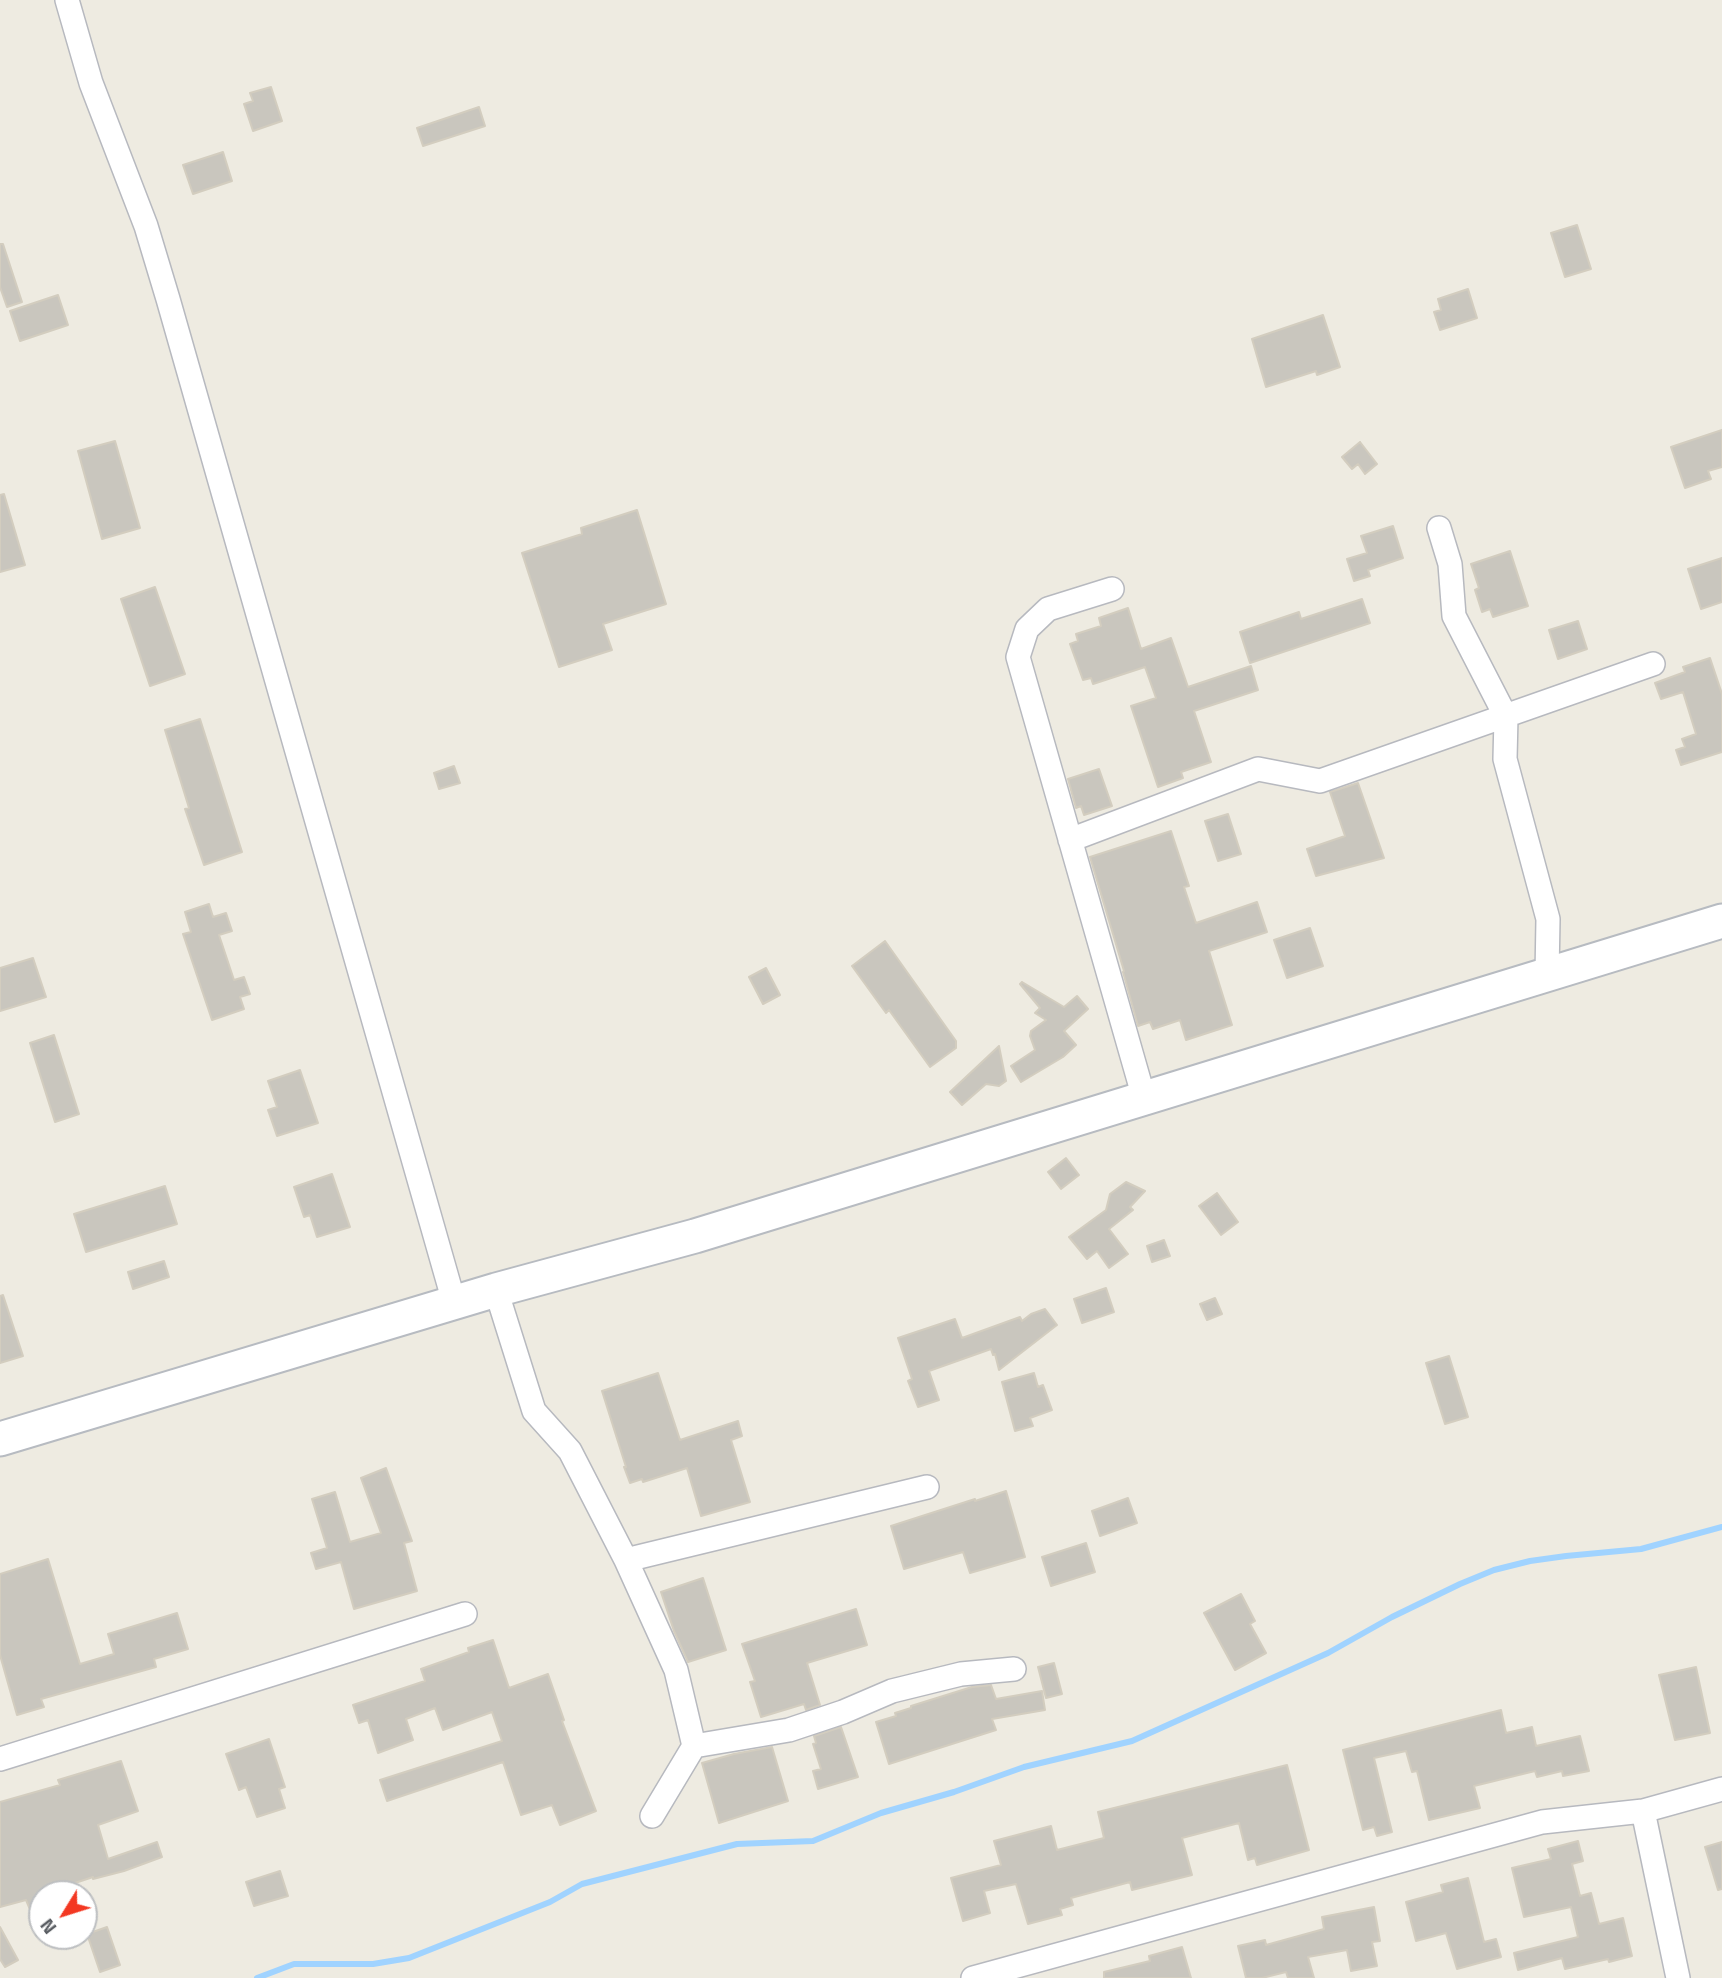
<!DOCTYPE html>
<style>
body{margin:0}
#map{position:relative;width:1722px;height:1978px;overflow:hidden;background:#eeebe1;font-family:"Titillium Web",sans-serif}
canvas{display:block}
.north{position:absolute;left:28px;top:1880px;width:70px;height:70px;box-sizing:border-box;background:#fff;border:2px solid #bdbfc1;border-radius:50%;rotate:232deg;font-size:19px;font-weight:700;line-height:28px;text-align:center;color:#5a5e63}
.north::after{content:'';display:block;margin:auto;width:24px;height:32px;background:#f33822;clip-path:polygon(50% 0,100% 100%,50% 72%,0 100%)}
</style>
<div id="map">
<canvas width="1722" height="1978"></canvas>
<div class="north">N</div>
</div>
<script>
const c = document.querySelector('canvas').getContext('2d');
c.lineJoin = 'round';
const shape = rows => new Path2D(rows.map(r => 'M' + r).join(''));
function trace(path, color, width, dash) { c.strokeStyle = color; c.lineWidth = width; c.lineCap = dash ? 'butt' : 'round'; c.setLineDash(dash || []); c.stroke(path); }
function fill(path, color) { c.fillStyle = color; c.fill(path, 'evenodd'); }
const stream = shape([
 [257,1978,294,1964,373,1964,409,1958,550,1902,582,1884,737,1844,813,1841,881,1813,954,1792,1024,1767,1132,1741,1328,1653,1392,1617,1460,1584,1494,1570,1530,1561,1566,1556,1641,1549,1722,1527]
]);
const building = shape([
 [271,87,282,121,253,131,244,104,253,101,250,93,271,87],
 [479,107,485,126,423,146,417,128,479,107],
 [223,152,232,181,193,194,183,165,223,152],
 [1577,225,1591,269,1565,277,1551,233,1577,225],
 [0,244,3,244,22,302,7,307,0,287,0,244],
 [1468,289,1477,318,1440,330,1434,312,1441,310,1438,299,1468,289],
 [58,295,68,325,20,341,10,311,58,295],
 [1323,315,1340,367,1317,375,1316,371,1266,387,1252,339,1323,315],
 [1722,430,1722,467,1708,471,1711,479,1685,488,1671,447,1722,430],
 [115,441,140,528,102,539,78,451,115,441],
 [1360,442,1377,464,1365,474,1358,464,1352,469,1342,457,1360,442],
 [4,494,25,565,0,572,0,495,4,494],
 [637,510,666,604,603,624,612,650,559,667,522,553,582,534,581,528,637,510],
 [1393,526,1403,558,1368,570,1370,576,1354,581,1347,559,1367,553,1361,536,1393,526],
 [1510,551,1528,606,1493,617,1490,609,1482,612,1475,590,1479,588,1471,564,1510,551],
 [1722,558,1722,602,1701,609,1688,569,1722,558],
 [155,587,185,674,150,686,121,599,155,587],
 [1362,599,1370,623,1250,663,1240,632,1299,612,1301,619,1362,599],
 [1128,608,1141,649,1171,638,1188,687,1251,666,1258,690,1194,711,1211,762,1181,772,1183,778,1158,787,1131,706,1156,698,1145,667,1093,684,1091,678,1083,680,1070,644,1078,641,1076,634,1101,626,1099,618,1128,608],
 [1578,621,1587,649,1558,659,1549,630,1578,621],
 [1710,658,1722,694,1722,752,1681,765,1676,750,1685,747,1682,739,1696,734,1683,692,1661,699,1655,683,1685,672,1683,667,1710,658],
 [200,719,242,852,204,865,185,809,189,808,165,730,200,719],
 [454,766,460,783,439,789,434,773,454,766],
 [1099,769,1112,806,1084,815,1081,806,1076,808,1068,779,1099,769],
 [1358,783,1384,858,1316,876,1307,849,1345,836,1330,792,1358,783],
 [1228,814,1241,854,1218,861,1205,821,1228,814],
 [1171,831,1189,886,1184,887,1196,923,1257,902,1267,932,1209,951,1232,1025,1186,1040,1180,1020,1153,1029,1150,1022,1138,1026,1123,972,1124,971,1090,857,1171,831],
 [209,904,213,917,226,913,232,931,219,935,234,980,244,977,250,994,240,997,244,1009,212,1020,183,934,191,932,185,912,209,904],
 [1310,928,1323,966,1287,978,1274,940,1310,928],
 [885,941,956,1041,956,1048,930,1067,889,1010,886,1013,852,966,885,941],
 [33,958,46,997,0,1011,0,968,33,958],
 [766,968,780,995,763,1004,749,977,766,968],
 [1022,982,1064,1007,1077,996,1088,1009,1064,1031,1076,1045,1063,1057,1021,1082,1011,1066,1035,1050,1030,1036,1031,1031,1046,1020,1035,1013,1040,1008,1020,984,1022,982],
 [54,1035,79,1114,55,1122,30,1043,54,1035],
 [999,1046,1006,1081,999,1086,986,1084,962,1105,950,1092,999,1046],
 [300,1070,318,1123,277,1136,268,1110,277,1107,268,1081,300,1070],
 [1066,1158,1079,1175,1061,1189,1048,1172,1066,1158],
 [332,1174,350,1227,317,1237,310,1215,304,1217,294,1187,332,1174],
 [1126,1182,1145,1191,1130,1207,1133,1210,1109,1229,1128,1254,1109,1268,1097,1251,1087,1259,1069,1237,1106,1210,1110,1194,1126,1182],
 [165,1186,177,1224,86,1252,74,1214,165,1186],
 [1217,1193,1238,1222,1221,1235,1199,1206,1217,1193],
 [1164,1240,1170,1256,1152,1262,1147,1246,1164,1240],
 [164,1261,169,1277,133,1289,128,1272,164,1261],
 [1106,1288,1114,1312,1082,1323,1074,1299,1106,1288],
 [3,1295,23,1356,0,1363,0,1296,3,1295],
 [1215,1298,1222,1314,1207,1320,1200,1304,1215,1298],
 [1045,1309,1057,1325,999,1370,995,1354,993,1355,991,1349,929,1371,939,1400,918,1407,908,1381,912,1379,898,1338,955,1319,962,1338,1020,1317,1022,1321,1031,1314,1045,1309],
 [1449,1356,1468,1417,1445,1424,1426,1363,1449,1356],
 [658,1373,680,1440,738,1421,742,1436,731,1440,750,1502,701,1516,687,1468,643,1482,642,1479,630,1483,624,1467,626,1467,602,1391,658,1373],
 [1034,1373,1038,1387,1043,1385,1052,1410,1030,1418,1033,1426,1015,1431,1002,1382,1034,1373],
 [386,1468,412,1541,404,1543,417,1591,354,1609,341,1562,316,1569,311,1553,327,1548,312,1499,335,1492,350,1542,381,1533,361,1478,386,1468],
 [1006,1491,1025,1557,970,1573,963,1552,904,1569,891,1526,975,1499,975,1501,1006,1491],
 [1128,1498,1137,1523,1100,1536,1092,1511,1128,1498],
 [1086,1543,1095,1572,1051,1586,1042,1557,1086,1543],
 [48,1559,80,1664,114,1654,108,1634,177,1613,188,1649,154,1659,156,1667,41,1699,44,1707,17,1715,0,1655,0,1574,48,1559],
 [703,1578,726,1650,688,1662,674,1631,661,1592,703,1578],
 [1241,1594,1255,1621,1250,1624,1266,1653,1235,1670,1204,1613,1241,1594],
 [856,1609,867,1645,807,1663,820,1705,806,1710,804,1704,761,1717,750,1682,755,1681,742,1644,856,1609],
 [493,1640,509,1688,548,1674,564,1720,562,1721,596,1811,560,1825,552,1805,521,1815,503,1762,387,1801,380,1780,502,1741,492,1712,443,1730,435,1708,406,1719,413,1740,378,1753,368,1720,359,1723,353,1705,425,1681,421,1669,469,1652,468,1648,493,1640],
 [1054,1663,1062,1694,1046,1698,1038,1667,1054,1663],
 [1696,1667,1710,1733,1675,1740,1659,1675,1696,1667],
 [991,1685,996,1699,1042,1691,1045,1710,992,1719,996,1730,889,1764,876,1722,896,1716,895,1713,911,1708,911,1706,972,1687,991,1685],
 [1501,1710,1506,1733,1532,1727,1536,1746,1580,1736,1589,1771,1563,1776,1562,1771,1537,1777,1535,1771,1474,1786,1480,1808,1429,1820,1417,1771,1412,1772,1406,1751,1374,1758,1392,1832,1377,1836,1374,1827,1363,1830,1343,1750,1501,1710],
 [841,1727,858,1777,818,1789,813,1771,821,1769,813,1744,816,1743,814,1736,841,1727],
 [269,1739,285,1787,279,1789,285,1808,257,1817,246,1787,239,1790,226,1754,269,1739],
 [772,1747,788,1801,719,1823,702,1763,734,1754,772,1747],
 [121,1761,138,1811,98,1825,108,1859,157,1842,162,1857,124,1871,93,1879,93,1877,57,1889,58,1892,42,1894,42,1938,26,1900,0,1907,0,1802,60,1785,58,1780,121,1761],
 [1287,1765,1309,1850,1257,1865,1255,1858,1248,1860,1239,1823,1182,1838,1192,1875,1132,1890,1130,1882,1071,1898,1073,1905,1060,1909,1062,1915,1028,1924,1016,1884,984,1891,990,1913,963,1921,951,1878,1001,1865,994,1841,1051,1826,1057,1850,1104,1838,1098,1812,1287,1765],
 [1578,1841,1583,1861,1572,1864,1580,1896,1591,1893,1599,1924,1623,1918,1632,1956,1609,1962,1608,1959,1565,1969,1562,1958,1518,1970,1514,1953,1578,1937,1571,1907,1524,1917,1512,1868,1551,1859,1548,1849,1578,1841],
 [1722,1842,1722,1889,1718,1890,1705,1847,1722,1842],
 [280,1871,288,1896,254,1906,246,1882,280,1871],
 [1468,1878,1484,1942,1496,1939,1501,1957,1457,1969,1446,1933,1416,1941,1406,1902,1443,1892,1441,1885,1468,1878],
 [1374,1907,1380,1941,1372,1942,1377,1966,1351,1971,1347,1950,1308,1957,1314,1978,1288,1978,1286,1972,1262,1978,1246,1978,1238,1946,1265,1940,1266,1945,1324,1929,1322,1917,1374,1907],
 [0,1927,18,1960,5,1967,0,1959,0,1927],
 [107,1927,120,1965,100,1972,87,1934,107,1927],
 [1182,1947,1191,1978,1104,1978,1104,1972,1150,1961,1149,1956,1182,1947]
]);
const street = shape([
 [67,0,91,83,146,226,168,299,454,1302],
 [1439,528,1450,564,1454,616,1506,717,1505,759,1548,919,1547,975],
 [1112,589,1048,609,1027,629,1018,657,1144,1098],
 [1070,840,1258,769,1320,781,1653,664],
 [496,1290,534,1411,570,1451,626,1560,676,1670,694,1746,652,1816],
 [626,1560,927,1487],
 [694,1746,789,1730,843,1712,892,1691,961,1674,1014,1669],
 [0,1759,465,1614],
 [1643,1811,1678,1978],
 [973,1978,1542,1822,1643,1811,1722,1789]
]);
const secondary = shape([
 [0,1439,496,1290,695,1236,1722,921]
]);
trace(stream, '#a0d3ff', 6);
fill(building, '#c9c6be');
trace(building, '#d3cdbf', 2);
trace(street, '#b7b9bf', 26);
trace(secondary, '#b7bbc1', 37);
trace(street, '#fff', 23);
trace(secondary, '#fff', 33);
</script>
